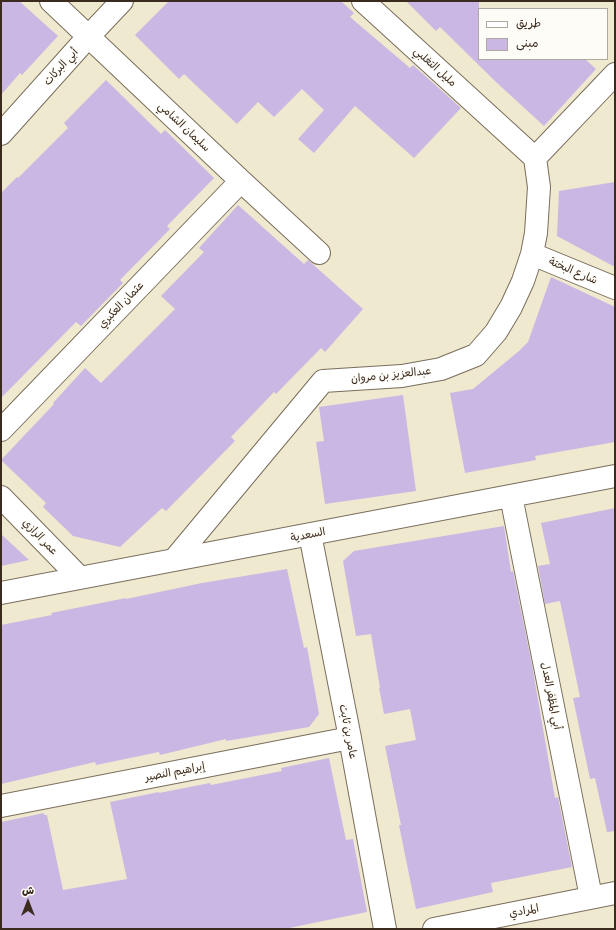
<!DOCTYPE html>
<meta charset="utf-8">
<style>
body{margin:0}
#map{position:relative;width:616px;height:930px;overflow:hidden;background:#eee9cf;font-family:Delius,"Playpen Sans Arabic",sans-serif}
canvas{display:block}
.frame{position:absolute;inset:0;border:2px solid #3b2a1e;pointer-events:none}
.legend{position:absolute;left:478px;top:8px;width:130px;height:52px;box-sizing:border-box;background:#fdfcf7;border:1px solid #afa8a0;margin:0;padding:5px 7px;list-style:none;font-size:12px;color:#3b2a1e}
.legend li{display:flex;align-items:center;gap:8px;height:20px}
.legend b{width:20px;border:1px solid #afa8a0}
.north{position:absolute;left:8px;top:882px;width:40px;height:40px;-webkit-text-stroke:3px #fdfcf7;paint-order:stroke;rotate:0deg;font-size:11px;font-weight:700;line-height:16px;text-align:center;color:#3b2a1e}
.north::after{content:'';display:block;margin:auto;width:14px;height:18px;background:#3b2a1e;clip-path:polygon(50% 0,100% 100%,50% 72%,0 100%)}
</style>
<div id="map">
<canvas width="616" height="930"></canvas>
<div class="frame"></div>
<ul class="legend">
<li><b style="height:5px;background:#fff"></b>طريق</li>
<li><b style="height:11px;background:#cbb7e3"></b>مبنى</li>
</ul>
<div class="north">ش</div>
</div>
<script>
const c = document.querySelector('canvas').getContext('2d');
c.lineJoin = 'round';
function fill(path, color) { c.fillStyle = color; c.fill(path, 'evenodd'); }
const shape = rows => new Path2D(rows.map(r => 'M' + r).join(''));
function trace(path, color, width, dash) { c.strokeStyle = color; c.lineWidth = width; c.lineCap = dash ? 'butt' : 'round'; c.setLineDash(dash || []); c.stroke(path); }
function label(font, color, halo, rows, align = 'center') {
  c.font = font + ' Delius,"Playpen Sans Arabic",sans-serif'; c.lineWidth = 3; c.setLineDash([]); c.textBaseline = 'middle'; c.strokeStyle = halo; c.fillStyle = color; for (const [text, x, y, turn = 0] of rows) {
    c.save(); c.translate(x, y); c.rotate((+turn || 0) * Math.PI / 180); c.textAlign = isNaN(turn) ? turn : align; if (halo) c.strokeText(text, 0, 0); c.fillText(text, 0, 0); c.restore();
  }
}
const building = shape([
 [1,1,19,1,58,36,22,75,20,73,1,95],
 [169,1,341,1,354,13,350,17,410,68,413,65,461,108,414,158,355,106,314,153,298,139,324,110,302,89,274,117,258,102,237,124,184,74,179,79,135,35],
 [406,1,479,1,479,59,585,59,596,69,544,126,496,82,440,27,436,31],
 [106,80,161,134,165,130,214,178,167,226,170,229,120,280,123,283,81,326,76,322,1,398,1,193,17,177,18,178,68,128,64,123],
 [615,182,615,267,557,236,559,191],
 [238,205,304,264,308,260,363,309,325,352,321,348,276,394,274,392,231,437,235,441,166,511,162,508,120,547,73,536,43,507,46,503,1,460,54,404,53,403,85,368,101,383,175,309,161,296,204,252,199,248],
 [551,277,615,307,615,442,535,456,536,460,465,473,450,393,473,389,519,351,528,342],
 [403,395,416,491,325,504,316,442,324,441,319,407],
 [615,508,615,831,607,832,595,778,590,779,573,698,580,697,560,601,545,604,538,566,550,564,541,523],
 [504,526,511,572,513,571,532,665,555,798,558,797,572,867,491,883,493,892,416,909,399,825,401,825,385,746,416,740,410,709,384,714,379,688,380,688,371,634,356,636,343,561,354,551],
 [1,534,29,560,1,566],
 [287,569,304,648,307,647,319,714,309,727,226,741,226,739,160,755,159,752,96,765,95,762,1,784,1,625,52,615,51,613,126,598,126,599,202,583],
 [329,758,346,840,353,839,367,912,313,923,285,929,1,929,1,822,44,813,44,815,47,815,63,890,127,879,110,802,159,792,159,793,210,783,211,785,282,771,281,768]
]);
const minor = shape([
 [51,1,241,181,319,253],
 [1,134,88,37,122,1],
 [535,158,615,74],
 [532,254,615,288],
 [1,430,241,181],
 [511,496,591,897],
 [1,497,80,578],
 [310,534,350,738,385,929],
 [174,560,323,381,402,376,441,369,476,355,496,332,511,307,523,281,532,254,536,233,539,187,535,158,363,1],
 [1,593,615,476],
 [1,806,350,738],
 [434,929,615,893]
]);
const streetNames = [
 ["أبي البركات",61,67,-48],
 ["مليل التغلبي",435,67,42],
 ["سليمان الشامي",184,127,43],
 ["شارع البختة",573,271,23],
 ["عثمان العكبري",121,305,-46],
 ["عبدالعزيز بن مروان",391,375,-6],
 ["السعدية",308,535,-11],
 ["عمر الرازي",40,537,46],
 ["أبي المظفر العدل",551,696,79],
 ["عامر بن ثابت",348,732,79],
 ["إبراهيم النصير",175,772,-11],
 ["المرادي",524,911,-11]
];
fill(building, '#cbb7e3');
trace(minor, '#7a6d5c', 24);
trace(minor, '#fff', 22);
label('11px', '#3b2a1e', '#fdfcf7', streetNames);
</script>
